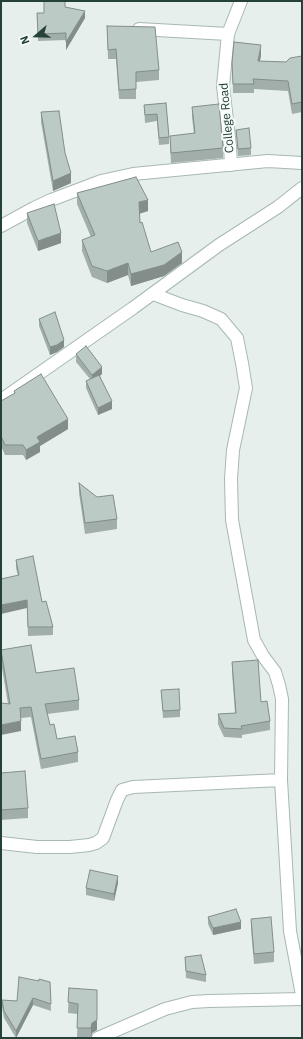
<!DOCTYPE html>
<style>
body{margin:0}
#map{position:relative;width:303px;height:1039px;overflow:hidden;background:#e6efeb;font-family:"IBM Plex Sans",sans-serif}
canvas{display:block}
.frame{position:absolute;inset:0;border:2px solid #24423a;pointer-events:none}
.north{position:absolute;left:16px;top:16px;width:40px;height:40px;-webkit-text-stroke:3px #f7fbf9;paint-order:stroke;rotate:250deg;font-size:11px;font-weight:700;line-height:16px;text-align:center;color:#24423a}
.north::after{content:'';display:block;margin:auto;width:14px;height:18px;background:#24423a;clip-path:polygon(50% 0,100% 100%,50% 72%,0 100%)}
</style>
<div id="map">
<canvas width="303" height="1039"></canvas>
<div class="frame"></div>
<div class="north">N</div>
</div>
<script>
const c = document.querySelector('canvas').getContext('2d');
c.lineJoin = 'round';
const shape = rows => new Path2D(rows.map(r => 'M' + r).join(''));
function trace(path, color, width, dash) { c.strokeStyle = color; c.lineWidth = width; c.lineCap = dash ? 'butt' : 'round'; c.setLineDash(dash || []); c.stroke(path); }
function fill(path, color) { c.fillStyle = color; c.fill(path, 'evenodd'); }
function label(font, color, halo, rows, align = 'center') {
  c.font = font + ' "IBM Plex Sans",sans-serif'; c.lineWidth = 4; c.setLineDash([]); c.textBaseline = 'middle'; c.strokeStyle = halo; c.fillStyle = color; for (const [text, x, y, turn = 0] of rows) {
    c.save(); c.translate(x, y); c.rotate((+turn || 0) * Math.PI / 180); c.textAlign = isNaN(turn) ? turn : align; if (halo) c.strokeText(text, 0, 0); c.fillText(text, 0, 0); c.restore();
  }
}
const minor = shape([
 [139,29,228,34],
 [231,165,230,146,223,86,228,34,241,1],
 [1,226,34,208,51,200,101,181,133,174,268,161,302,163],
 [153,294,182,305,203,311,221,319,237,338,242,363,246,388,233,450,231,479,232,520,254,640,263,656,275,672,279,685,282,699,281,780,290,931,302,995],
 [1,400,133,308,219,245,278,207,302,188],
 [1,843,37,847,70,847,89,845,96,843,103,838,117,800,122,790,133,787,281,780],
 [98,1038,165,1009,192,1002,209,1001,302,999]
]);
const wall = shape([
 [65,7,85,18,66,50,66,40,38,41,37,13,44,13],
 [107,26,159,70,159,80,136,82,136,99,119,99,116,59,108,59],
 [261,55,260,61,286,62,302,56,302,112,292,114,288,91,254,89,254,93,233,93,232,63],
 [166,103,169,137,169,144,159,145,157,121,145,123,144,105],
 [192,107,223,148,223,158,171,163,170,145,170,136,194,134,192,117],
 [41,112,65,153,71,183,53,191,41,122],
 [236,130,251,148,251,155,238,156],
 [77,193,148,211,139,213,140,223,151,252,182,263,164,276,131,286,128,275,107,283,92,277,82,251,82,240,91,237,77,204],
 [27,213,61,243,38,251,27,223],
 [39,319,64,347,57,352,50,355,39,326],
 [76,354,102,374,100,376,112,409,98,415,86,388,86,381,90,379,76,362],
 [14,391,68,429,40,446,40,452,26,460,23,455,5,455,1,446,1,401,14,394],
 [79,483,117,519,117,529,85,534,79,493],
 [16,560,42,602,53,627,53,635,28,636,27,608,18,576,16,568],
 [1,650,36,673,79,700,79,710,47,714,50,725,57,739,78,752,78,762,41,769,31,717,21,718,21,731,8,704,1,662],
 [232,662,261,702,270,721,270,730,242,735,242,738,224,737,218,724,218,714,235,713,232,671],
 [161,690,180,710,180,717,163,718],
 [1,773,28,808,28,818,1,820],
 [118,883,114,901,86,895,86,888],
 [208,917,241,929,213,935,208,924],
 [251,919,274,952,274,962,254,964,251,929],
 [185,957,206,975,206,982,186,978],
 [39,981,50,982,51,1011,33,1005,16,1038,4,1018,2,1007,2,1000,17,1001],
 [69,988,97,1030,92,1033,91,1038,77,1038,78,1014,68,1013]
]);
const shadedWall = shape([
 [85,11,85,18,66,50,66,42],
 [261,45,261,55,258,71,258,61],
 [71,173,71,183,53,191,53,181],
 [148,200,148,211,139,214,139,202],
 [61,233,61,243,38,251,38,241],
 [182,252,182,263,164,276,131,286,131,274],
 [128,263,128,275,107,283,107,271],
 [64,340,64,347,57,352,50,355,50,347],
 [102,367,102,374,92,382,92,375],
 [112,401,112,409,98,415,98,408],
 [68,419,68,429,40,446,40,452,26,460,26,450,37,437],
 [27,600,27,608,1,614,1,605],
 [21,721,21,731,1,735,1,725],
 [118,876,118,883,114,901,114,894],
 [241,922,241,929,213,935,213,928],
 [33,998,33,1005,16,1038,16,1031],
 [97,1020,97,1030,92,1033,91,1038,91,1028,92,1023]
]);
const building = shape([
 [44,1,65,1,65,7,85,11,66,42,66,33,38,34,37,13,44,13,44,1],
 [107,26,155,27,159,70,136,72,136,89,119,90,116,49,108,50,107,26],
 [234,42,261,45,258,61,286,62,290,58,302,56,302,102,292,104,288,81,253,79,254,84,233,84,232,63,234,42],
 [166,103,169,137,159,138,157,114,145,115,144,105,166,103],
 [219,104,223,148,171,153,170,136,195,133,192,107,219,104],
 [59,111,65,153,71,173,53,181,41,112,59,111],
 [249,128,251,148,238,149,236,130,249,128],
 [136,177,148,200,139,202,140,223,142,222,151,252,178,242,182,252,164,265,131,274,128,263,107,271,92,266,82,240,95,235,77,193,136,177],
 [54,204,61,233,38,241,27,213,54,204],
 [55,312,64,340,57,345,50,347,39,319,55,312],
 [86,346,102,367,92,375,76,354,86,346],
 [41,374,68,419,37,437,40,442,26,450,23,445,5,445,1,436,1,401,15,393,14,391,41,374],
 [99,375,112,401,98,408,86,381,99,375],
 [79,483,97,497,113,495,117,519,85,523,79,483],
 [33,556,42,602,46,601,53,627,28,627,27,600,1,605,1,579,19,575,16,560,33,556],
 [31,645,36,673,74,668,79,700,45,704,50,725,54,724,57,739,75,736,78,752,41,759,31,707,20,708,21,721,1,725,1,703,10,704,1,650,31,645],
 [258,660,261,702,267,701,270,721,241,726,242,729,224,728,218,714,236,713,232,662,258,660],
 [179,689,180,710,163,711,161,690,179,689],
 [25,771,28,808,1,810,1,773,25,771],
 [90,870,118,876,114,894,86,888,90,870],
 [236,909,241,922,213,928,208,917,236,909],
 [271,917,274,952,254,954,251,919,271,917],
 [201,955,206,975,186,971,185,957,201,955],
 [19,977,39,981,39,979,50,982,51,1004,33,998,16,1031,4,1011,2,1000,17,1001,19,977],
 [69,988,97,990,97,1020,92,1023,91,1028,77,1028,78,1004,68,1002,69,988]
]);
const streetNames = [
 ["College Road",227,118,-95]
];
trace(minor, '#a8b8b2', 14);
trace(minor, '#fff', 12);
fill(wall, '#a1aea9');
fill(shadedWall, '#838d89');
fill(building, '#bbcac4');
trace(building, '#838d89', 1);
label('12px', '#24423a', '#f7fbf9', streetNames);
</script>
